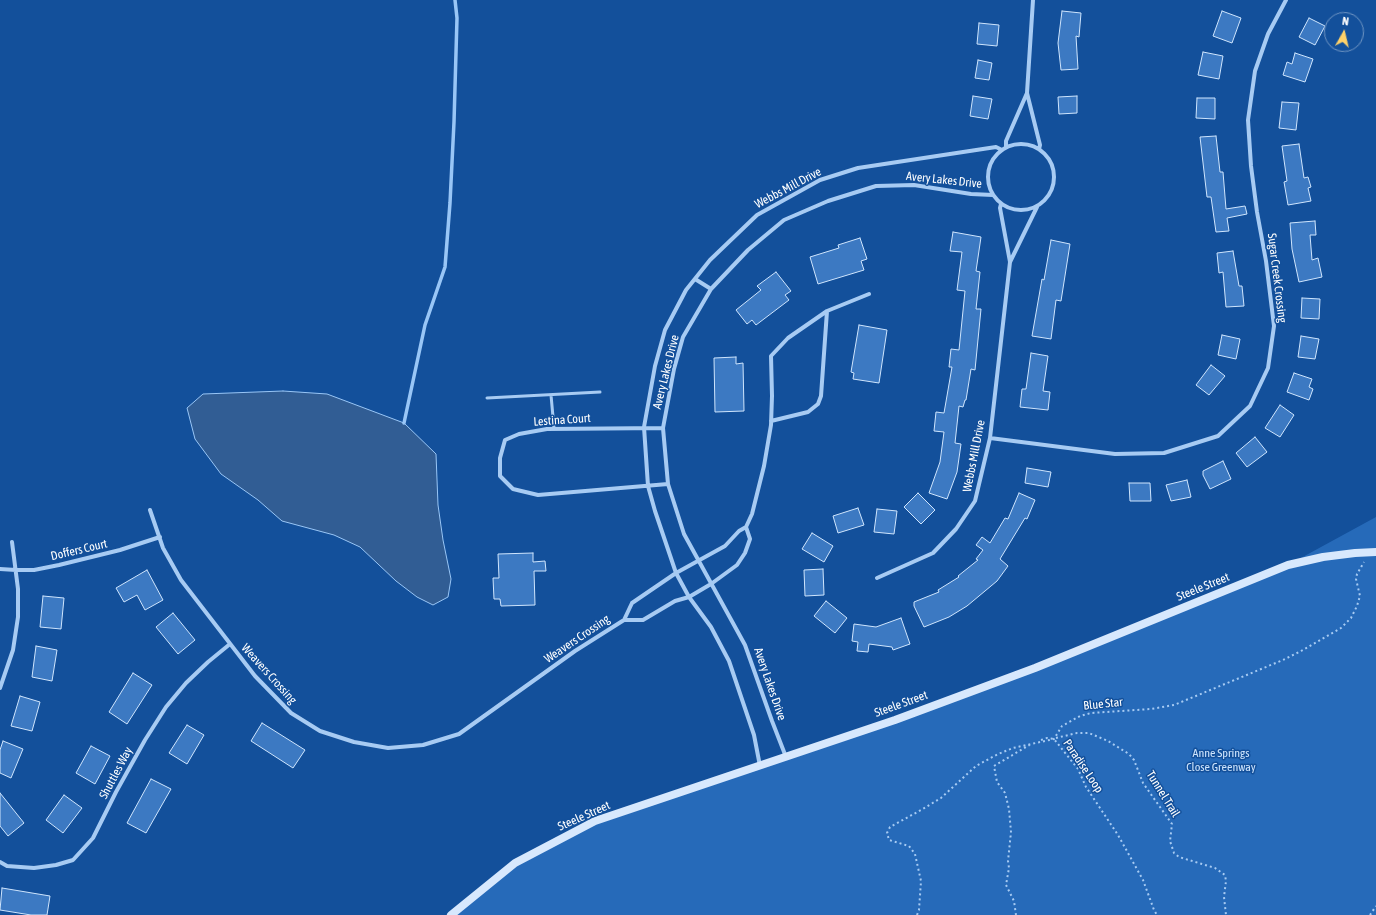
<!DOCTYPE html>
<style>
body{margin:0}
#map{position:relative;width:1376px;height:915px;overflow:hidden;background:#13509b;font-family:"Asap Condensed",sans-serif}
canvas{display:block}
.north{position:absolute;left:1324px;top:12px;width:40px;height:40px;box-sizing:border-box;background:#13509b;border:1px solid #7196c3;border-radius:50%;rotate:8deg;font-size:11px;font-weight:700;line-height:16px;text-align:center;color:#fff}
.north::after{content:'';display:block;margin:auto;width:14px;height:18px;background:#ffd269;clip-path:polygon(50% 0,100% 100%,50% 72%,0 100%)}
</style>
<div id="map">
<canvas width="1376" height="915"></canvas>
<div class="north">N</div>
</div>
<script>
const c = document.querySelector('canvas').getContext('2d');
c.lineJoin = 'round';
function fill(path, color) { c.fillStyle = color; c.fill(path, 'evenodd'); }
const shape = rows => new Path2D(rows.map(r => 'M' + r).join(''));
function trace(path, color, width, dash) { c.strokeStyle = color; c.lineWidth = width; c.lineCap = dash ? 'butt' : 'round'; c.setLineDash(dash || []); c.stroke(path); }
function label(font, color, halo, rows, align = 'center') {
  c.font = font + ' "Asap Condensed",sans-serif'; c.lineWidth = 3; c.setLineDash([]); c.textBaseline = 'middle'; c.strokeStyle = halo; c.fillStyle = color; for (const [text, x, y, turn = 0] of rows) {
    c.save(); c.translate(x, y); c.rotate((+turn || 0) * Math.PI / 180); c.textAlign = isNaN(turn) ? turn : align; if (halo) c.strokeText(text, 0, 0); c.fillText(text, 0, 0); c.restore();
  }
}
const green = shape([
 [1376,517,1376,915,451,915,515,863,595,821,895,720,1288,565]
]);
const water = shape([
 [283,391,327,394,404,423,436,454,438,505,443,540,451,579,448,597,433,605,417,597,396,581,360,547,334,535,282,521,258,500,221,474,195,439,187,408,203,394,283,391]
]);
const stream = shape([
 [404,423,425,325,445,267,450,203,454,122,457,18,455,0]
]);
const building = shape([
 [1062,11,1081,13,1079,37,1076,36,1078,69,1061,70,1058,43,1062,11],
 [1222,11,1241,18,1232,43,1213,36,1222,11],
 [1309,18,1325,26,1315,45,1299,37,1309,18],
 [979,23,999,25,997,46,977,44,979,23],
 [1203,52,1223,56,1219,79,1198,75,1203,52],
 [1295,53,1313,59,1305,82,1283,75,1287,62,1292,64,1295,53],
 [978,60,992,63,989,80,975,78,978,60],
 [973,96,992,99,988,119,970,116,973,96],
 [1077,96,1077,113,1059,114,1058,97,1077,96],
 [1197,98,1215,98,1215,119,1196,118,1197,98],
 [1282,102,1299,103,1296,130,1279,128,1282,102],
 [1216,136,1220,172,1223,172,1226,209,1245,206,1247,214,1227,218,1229,231,1216,232,1211,197,1207,197,1200,137,1216,136],
 [1299,144,1304,178,1308,177,1311,187,1308,188,1311,201,1288,205,1284,182,1287,181,1282,146,1299,144],
 [1315,221,1316,235,1310,235,1312,260,1318,258,1322,277,1299,282,1292,249,1290,223,1315,221],
 [953,232,981,237,976,271,980,272,976,309,981,309,975,370,971,369,966,400,965,400,963,407,959,406,955,443,961,444,957,472,947,499,929,493,940,462,944,432,934,431,936,412,944,413,952,367,949,367,951,349,959,350,965,291,957,290,962,252,950,251,953,232],
 [860,238,867,259,861,261,864,270,818,284,810,257,839,248,838,245,860,238],
 [1051,240,1070,244,1061,301,1056,300,1051,339,1032,336,1042,279,1044,280,1051,240],
 [1233,251,1239,286,1242,286,1244,306,1226,307,1223,272,1219,273,1217,253,1233,251],
 [776,272,791,291,785,295,789,300,756,325,752,320,747,324,736,310,761,290,757,286,776,272],
 [1302,298,1320,299,1319,319,1301,318,1302,298],
 [859,325,887,330,879,383,853,379,854,373,851,372,859,325],
 [1222,335,1240,339,1236,359,1218,355,1222,335],
 [1301,336,1319,339,1315,359,1298,357,1301,336],
 [1031,353,1048,356,1043,391,1050,392,1048,410,1020,407,1022,389,1026,389,1031,353],
 [736,357,736,364,743,363,744,411,715,412,714,358,736,357],
 [1211,365,1225,376,1209,395,1196,385,1211,365],
 [1294,373,1312,379,1309,387,1313,389,1309,400,1287,392,1294,373],
 [1280,405,1294,415,1280,437,1265,428,1280,405],
 [1255,437,1267,452,1247,467,1236,453,1255,437],
 [1223,461,1231,479,1210,489,1203,475,1203,471,1223,461],
 [1027,468,1051,472,1048,487,1025,483,1027,468],
 [1187,480,1191,497,1171,501,1166,485,1187,480],
 [1129,483,1150,483,1151,501,1130,501,1129,483],
 [918,493,935,510,921,524,904,507,918,493],
 [1019,493,1035,500,1027,519,1025,518,1000,559,1008,566,997,581,967,606,949,617,924,627,914,606,914,602,939,592,938,590,959,577,958,576,978,560,976,559,983,550,976,545,982,537,990,543,1005,518,1008,519,1019,493],
 [858,508,864,525,838,533,833,516,858,508],
 [877,509,897,511,894,534,874,532,877,509],
 [812,533,833,546,824,562,802,549,812,533],
 [533,553,533,562,545,561,546,571,534,571,535,605,501,606,500,599,494,599,493,578,499,578,498,554,533,553],
 [823,569,824,595,805,596,804,570,823,569],
 [147,570,163,600,145,610,137,595,124,602,116,588,147,570],
 [43,596,64,598,61,629,40,627,43,596],
 [826,601,847,618,835,633,814,616,826,601],
 [173,613,195,640,178,654,156,627,173,613],
 [901,618,910,644,893,650,892,647,869,644,868,652,857,651,858,642,852,641,854,624,876,627,901,618],
 [36,646,57,650,52,681,32,677,36,646],
 [133,673,152,685,127,724,109,712,133,673],
 [20,696,40,702,32,731,11,726,20,696],
 [262,723,305,750,293,768,251,741,262,723],
 [187,725,204,735,187,764,169,753,187,725],
 [3,741,23,749,11,778,0,773,0,750,3,741],
 [91,746,110,756,95,784,76,773,91,746],
 [151,779,171,789,146,833,127,823,151,779],
 [0,793,24,823,8,836,0,826,0,793],
 [64,795,82,808,63,833,46,820,64,795],
 [2,888,50,896,47,915,31,915,0,910,2,888]
]);
const path = shape([
 [1056,738,1077,733,1089,733,1108,741,1129,754,1134,760,1143,783,1172,824,1170,841,1174,853,1179,857,1215,868,1225,875,1226,881,1224,897,1226,915],
 [1041,740,1047,738,1054,739,1078,769,1086,787,1118,835,1143,880,1154,910,1157,915],
 [917,915,919,910,921,881,915,854,909,846,889,840,887,833,890,827,921,810,941,798,976,766,998,754,1013,748,1054,739,1062,726,1080,716,1091,713,1151,709,1174,705,1283,660,1301,651,1341,628,1351,618,1357,606,1360,596,1356,579,1357,574,1364,562],
 [1016,915,1014,901,1006,885,1009,868,1008,861,1011,832,1009,809,1005,793,997,782,994,766,1031,744],
 [1370,915,1376,906]
]);
const lane = shape([
 [551,395,554,428],
 [487,398,600,392]
]);
const street = shape([
 [1033,0,1027,93,1040,145,1039,149],
 '988 177a33 33 0 1 1 66 0a33 33 0 1 1-66 0Z',
 [1006,147,1006,141,1027,93],
 [1010,262,1037,207],
 [695,279,711,289],
 [771,421,808,412,818,404,821,396,827,311],
 [663,428,547,429,519,434,505,440,500,458,500,476,513,489,538,495,668,484],
 [990,438,1115,454,1164,453,1218,436,1250,406,1268,368,1274,326,1266,261,1257,212,1251,166,1248,120,1255,71,1268,34,1286,0],
 [150,510,163,548,181,580,255,676,291,713,320,731,354,742,388,748,423,745,459,734,575,651,624,620,632,603,676,573,725,546,739,531,746,527,752,514,764,466,771,425,772,396,771,356,788,338,827,311,869,294],
 [0,569,16,570,34,570,59,565,120,550,160,537],
 [877,578,933,553,956,529,975,501,990,438,1010,262,1000,208,1001,204],
 [624,620,643,620,675,601,689,597,711,584,737,565,745,553,750,539,746,527],
 [0,688,13,650,18,617,18,589,12,542],
 [786,757,772,721,745,645,684,534,668,484,663,428,674,369,683,337,711,289,748,250,784,220,828,201,876,186,914,185,971,194,993,195],
 [760,766,754,735,729,661,711,627,689,597,676,573,655,511,648,486,644,427,655,366,665,330,686,290,710,260,757,215,820,180,858,168,996,147,1002,150],
 [0,862,7,866,34,868,56,865,73,860,93,838,116,792,145,740,166,707,186,683,208,662,230,644]
]);
const secondary = shape([
 [451,915,515,863,595,821,895,720,1035,668,1288,565,1323,557,1355,553,1376,552]
]);
const streetNames = [
 ["Avery Lakes Drive",944,180,6],
 ["Webbs Mill Drive",788,188,-28],
 ["Sugar Creek Crossing",1277,278,83],
 ["Avery Lakes Drive",666,372,-76],
 ["Lestina Court",562,420,-4],
 ["Webbs Mill Drive",974,456,-79],
 ["Doffers Court",79,550,-13],
 ["Steele Street",1203,587,-22],
 ["Weavers Crossing",577,639,-34],
 ["Weavers Crossing",269,674,48],
 ["Avery Lakes Drive",770,684,71],
 ["Steele Street",901,704,-20],
 ["Blue Star",1103,704,-6],
 ["Paradise Loop",1083,766,56],
 ["Shuttles Way",116,773,-62],
 ["Tunnel Trail",1163,794,58],
 ["Steele Street",584,816,-24]
];
const parkNames = [
 ["Anne Springs",1221,753],
 ["Close Greenway",1221,767]
];
fill(green, '#266ab9');
fill(water, '#315d94');
trace(water, '#99c6f6', 1);
trace(stream, '#99c6f6', 3.5);
fill(building, '#3c79c2');
trace(building, '#cfe5fd', 1);
trace(path, '#a7cbf3', 2, [2, 3]);
trace(lane, '#a7cbf3', 3);
trace(street, '#a7cbf3', 4);
trace(secondary, '#d7e8fd', 8);
label('12px', '#fff', '#13509b', streetNames);
label('12px', '#cfe5fd', '#13509b', parkNames);
</script>
